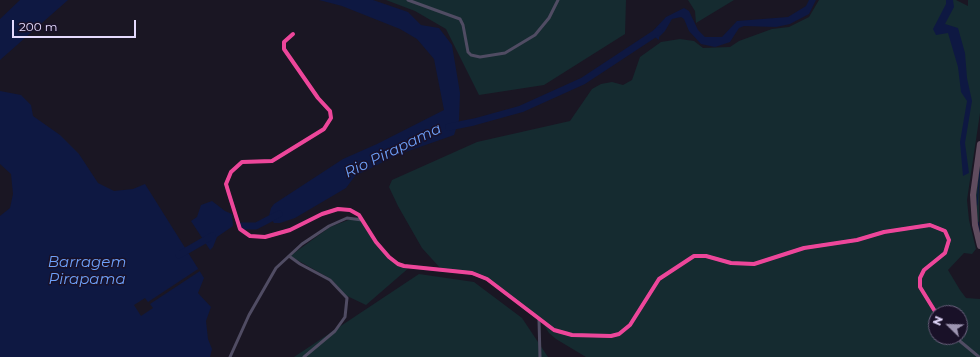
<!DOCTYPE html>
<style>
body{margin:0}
#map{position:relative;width:980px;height:357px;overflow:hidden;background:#1a1623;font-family:Montserrat,sans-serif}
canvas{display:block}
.north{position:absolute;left:928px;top:305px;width:40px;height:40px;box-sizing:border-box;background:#191128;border:1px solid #6a617d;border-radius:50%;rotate:293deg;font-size:11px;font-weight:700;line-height:16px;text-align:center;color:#e4dafd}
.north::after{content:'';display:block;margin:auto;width:14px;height:18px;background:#9d95b1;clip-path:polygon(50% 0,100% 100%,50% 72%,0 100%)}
.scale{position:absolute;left:12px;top:20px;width:124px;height:18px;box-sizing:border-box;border:2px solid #e4dafd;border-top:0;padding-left:5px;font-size:12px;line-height:14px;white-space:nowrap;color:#e4dafd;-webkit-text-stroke:3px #191128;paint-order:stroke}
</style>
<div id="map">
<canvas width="980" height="357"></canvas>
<div class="north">N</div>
<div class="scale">200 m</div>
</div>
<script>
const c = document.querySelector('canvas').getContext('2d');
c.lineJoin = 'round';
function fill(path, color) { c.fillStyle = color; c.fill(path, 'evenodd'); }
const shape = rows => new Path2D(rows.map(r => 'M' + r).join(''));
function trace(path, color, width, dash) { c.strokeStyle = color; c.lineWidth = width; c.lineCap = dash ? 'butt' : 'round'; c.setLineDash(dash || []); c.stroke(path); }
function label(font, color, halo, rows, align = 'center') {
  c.font = font + ' Montserrat,sans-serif'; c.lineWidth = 3; c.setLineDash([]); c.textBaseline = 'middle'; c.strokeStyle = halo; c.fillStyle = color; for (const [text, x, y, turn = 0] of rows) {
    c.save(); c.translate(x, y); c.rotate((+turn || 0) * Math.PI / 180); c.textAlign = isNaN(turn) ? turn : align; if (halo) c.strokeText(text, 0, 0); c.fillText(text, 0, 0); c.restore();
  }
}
const green = shape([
 [386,0,626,0,625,34,544,85,479,95,446,29,415,11],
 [688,0,734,0,696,23,695,11],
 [819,0,956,0,968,6,968,0,980,0,980,113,967,200,969,220,976,249,972,254,964,253,948,270,960,290,966,298,980,299,980,357,586,357,556,339,549,333,542,322,480,275,441,269,422,248,398,206,389,187,392,180,477,142,570,121,592,89,601,84,612,82,623,85,632,80,640,57,661,42,680,39,694,41,703,48,730,47,739,41,772,29,789,27,809,17],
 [936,313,960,313,960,337,936,337],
 [980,159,979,222,976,222,976,192],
 [359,216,375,243,388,258,393,262,411,266,366,305,345,295,331,279,290,256,330,227],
 [419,274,474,282,522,318,548,357,294,357]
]);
const water = shape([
 [20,0,68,0,0,60,0,19],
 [319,0,373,0,408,12,421,25,439,28,452,45,460,93,459,120,454,135,397,155,355,176,346,188,295,218,280,223,274,223,269,216,271,208,274,204,343,159,377,144,444,110,434,59,417,39,400,29,342,6],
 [809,0,816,0,809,14,790,24,776,27,744,26,739,28,730,42,715,47,701,44,689,31,684,19,681,17,672,19,665,31,659,37,659,40,650,34,666,17,684,8,689,11,698,30,705,37,722,37,737,21,788,17,806,6],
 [946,0,953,0,954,7,945,24,958,28,965,53,967,78,972,101,965,143,969,173,963,176,960,142,967,101,961,92,958,67,948,33,936,35,933,29,946,4],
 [0,91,21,95,31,105,33,116,60,135,79,154,98,183,114,191,133,189,145,184,204,278,198,293,211,307,206,321,208,339,212,349,210,357,0,357,0,216,10,208,13,194,11,174,0,164],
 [212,201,225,211,232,214,233,226,217,237,213,247,210,250,191,221,197,217,201,205]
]);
const pier = shape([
 [198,269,200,271,150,304,153,308,141,316,134,305,145,298,148,302]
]);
const stream = shape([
 [977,205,980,170],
 [978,222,980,233]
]);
const river = shape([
 [449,127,474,122,521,109,583,81,659,31],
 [241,226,256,226,279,214],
 [179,255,212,236]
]);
const street = shape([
 [408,0,460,19,463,25,468,52,471,55,480,57,505,53,535,35,549,18,558,0],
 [293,34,284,42,284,49,318,98,330,111,331,118,324,129,272,161,242,162,231,172,226,184,229,194,240,229,250,236,265,237,290,230,322,214,338,209,350,210,359,215,376,242,389,257,398,264,404,266,472,273,487,279,554,330,572,335,611,336,619,334,630,325,659,279,694,256,706,256,731,263,754,264,804,248,857,240,884,232,930,225,945,231,949,240,945,253,924,270,920,278,920,287,936,313],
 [289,256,300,264,330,280,347,298,345,317,335,331,304,357],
 [539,320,540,357],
 [955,337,979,357],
 [230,357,249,315,276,268,302,244,329,226,347,218,362,220]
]);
const highway = shape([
 [980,144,973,195,975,225,980,246]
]);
const cycleway = shape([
 [293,34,284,42,284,49,318,98,330,111,331,118,324,129,272,161,242,162,231,172,226,184,229,194,240,229,250,236,265,237,290,230,322,214,338,209,350,210,359,215,376,242,389,257,398,264,404,266,472,273,487,279,554,330,572,335,611,336,619,334,630,325,659,279,694,256,706,256,731,263,754,264,804,248,857,240,884,232,930,225,945,231,949,240,945,253,924,270,920,278,920,287,936,313]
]);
const waterNames = [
 ["Rio Pirapama",393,151,-26],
 ["Barragem",87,263],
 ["Pirapama",87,280]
];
fill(green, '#152b30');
fill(water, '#0e1842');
fill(pier, '#1a1623');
trace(stream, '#0e1842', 1);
trace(river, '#0e1842', 7);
trace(street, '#504c63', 3);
trace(highway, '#604c5f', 6);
trace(cycleway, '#ed469a', 4);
label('italic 15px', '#6da0f9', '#191128', waterNames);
</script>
